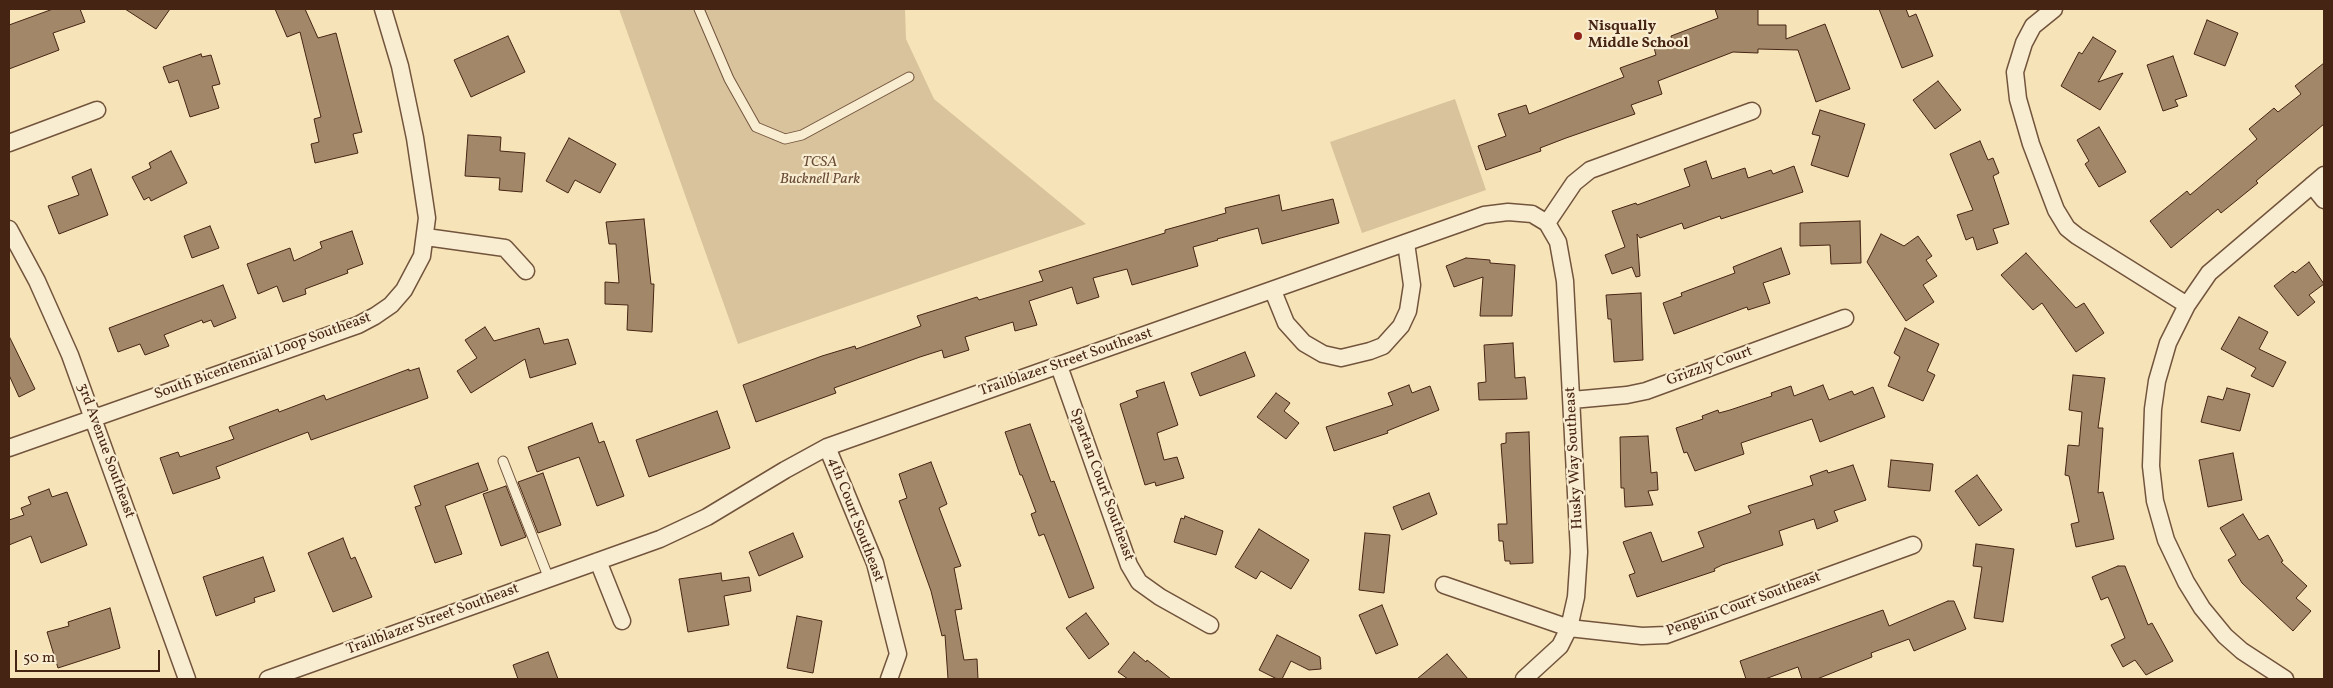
<!DOCTYPE html>
<style>
body{margin:0}
#map{position:relative;width:2333px;height:688px;overflow:hidden;background:#f6e4b8;font-family:Vollkorn,serif}
canvas{display:block}
.frame{position:absolute;inset:0;border:10px solid #462414;pointer-events:none}
.scale{position:absolute;left:15px;top:650px;width:145px;height:22px;box-sizing:border-box;border:2px solid #462414;border-top:0;padding-left:6px;font-size:15px;line-height:18px;white-space:nowrap;color:#462414;-webkit-text-stroke:4px #f9edd1;paint-order:stroke}
</style>
<div id="map">
<canvas width="2333" height="688"></canvas>
<div class="frame"></div>
<div class="scale">50 m</div>
</div>
<script>
const c = document.querySelector('canvas').getContext('2d');
c.lineJoin = 'round';
function fill(path, color) { c.fillStyle = color; c.fill(path, 'evenodd'); }
const shape = rows => new Path2D(rows.map(r => 'M' + r).join(''));
function trace(path, color, width, dash) { c.strokeStyle = color; c.lineWidth = width; c.lineCap = dash ? 'butt' : 'round'; c.setLineDash(dash || []); c.stroke(path); }
function label(font, color, halo, rows, align = 'center') {
  c.font = font + ' Vollkorn,serif'; c.lineWidth = 4.5; c.setLineDash([]); c.textBaseline = 'middle'; c.strokeStyle = halo; c.fillStyle = color; for (const [text, x, y, turn = 0] of rows) {
    c.save(); c.translate(x, y); c.rotate((+turn || 0) * Math.PI / 180); c.textAlign = isNaN(turn) ? turn : align; if (halo) c.strokeText(text, 0, 0); c.fillText(text, 0, 0); c.restore();
  }
}
const green = shape([
 [619,9,905,9,906,39,934,99,1086,224,738,344],
 [1455,99,1486,190,1362,233,1330,142]
]);
const building = shape([
 [53,9,80,9,85,22,53,33,59,50,9,69,9,25,53,9],
 [125,9,170,9,156,29,125,9],
 [275,9,305,9,318,38,336,33,362,132,353,134,358,153,315,163,311,144,319,142,314,119,321,117,300,32,287,37,275,9],
 [1715,9,1758,9,1758,25,1786,25,1786,39,1825,24,1850,89,1816,102,1798,50,1758,49,1758,53,1733,52,1658,81,1662,94,1631,105,1635,114,1566,138,1540,148,1541,151,1486,170,1478,146,1506,136,1498,114,1526,105,1529,114,1624,77,1620,68,1656,55,1654,48,1672,41,1671,36,1718,18,1715,9],
 [1879,9,1906,9,1909,17,1916,14,1933,56,1902,68,1879,9],
 [2207,20,2238,33,2225,66,2194,54,2207,20],
 [508,36,525,72,471,97,454,60,508,36],
 [2093,37,2116,51,2098,82,2123,73,2100,110,2061,86,2079,52,2082,54,2093,37],
 [201,54,202,57,211,55,220,84,212,86,219,108,190,117,178,80,169,83,163,67,201,54],
 [2173,56,2187,96,2175,100,2178,106,2163,111,2147,65,2173,56],
 [2324,63,2324,124,2256,181,2258,183,2221,213,2218,209,2171,248,2150,221,2187,191,2190,195,2257,139,2249,129,2274,108,2278,112,2301,94,2295,86,2324,63],
 [1938,81,1961,110,1935,129,1913,100,1938,81],
 [1820,110,1865,124,1848,177,1811,165,1820,136,1812,134,1820,110],
 [2099,127,2126,172,2099,187,2085,164,2089,161,2077,140,2099,127],
 [468,135,501,137,500,151,525,153,522,192,499,190,500,178,465,176,468,135],
 [569,138,616,164,600,193,575,180,568,193,546,181,569,138],
 [1980,141,1988,160,1993,158,1999,173,1993,176,2009,224,1993,229,1998,243,1977,250,1973,237,1966,240,1957,215,1973,210,1950,154,1980,141],
 [171,151,187,183,151,201,149,197,144,200,132,177,151,168,149,163,171,151],
 [1706,161,1712,179,1745,168,1748,178,1771,170,1773,174,1794,166,1803,192,1721,219,1720,216,1684,229,1682,223,1640,238,1637,234,1640,276,1636,277,1632,267,1612,274,1605,255,1625,247,1612,211,1636,203,1637,205,1690,186,1684,169,1706,161],
 [91,169,108,215,59,234,48,206,79,195,72,177,91,169],
 [1279,195,1282,211,1333,199,1339,223,1262,244,1258,228,1217,239,1218,240,1193,247,1198,266,1132,285,1127,269,1093,278,1099,297,1077,304,1072,287,1029,301,1037,325,1015,331,1013,322,965,337,969,350,944,358,942,350,920,357,834,388,836,393,756,422,743,385,822,356,855,346,856,349,921,326,917,316,977,297,979,300,1043,281,1039,271,1165,233,1165,230,1226,213,1225,208,1279,195],
 [644,219,651,284,654,284,652,332,627,330,628,305,605,304,605,282,619,283,616,244,609,244,606,222,644,219],
 [1860,221,1861,263,1831,264,1830,245,1800,246,1800,223,1860,221],
 [210,226,219,248,192,258,184,236,210,226],
 [352,231,363,264,347,270,348,273,305,289,306,294,283,302,277,286,258,294,247,264,290,248,294,261,322,248,320,242,352,231],
 [1881,234,1904,246,1918,236,1932,256,1926,260,1937,276,1923,285,1934,302,1906,321,1867,262,1881,234],
 [1781,248,1790,274,1763,283,1770,303,1748,310,1747,307,1674,334,1663,303,1682,296,1681,293,1735,273,1733,267,1781,248],
 [2026,253,2076,308,2084,303,2104,333,2076,352,2042,303,2033,310,2001,275,2026,253],
 [1466,258,1490,260,1490,263,1515,265,1512,316,1480,316,1483,277,1454,287,1446,266,1466,258],
 [2309,262,2324,284,2309,295,2315,302,2298,316,2274,286,2293,271,2295,273,2309,262],
 [223,285,236,318,214,327,211,320,203,323,202,320,164,335,169,346,145,355,140,344,118,352,109,328,223,285],
 [1641,293,1643,360,1614,362,1611,319,1608,319,1606,295,1641,293],
 [2239,317,2268,332,2259,349,2286,362,2273,387,2251,376,2256,368,2221,349,2239,317],
 [485,327,494,341,539,328,544,344,568,339,576,364,530,378,525,359,471,393,457,371,477,358,465,340,485,327],
 [1905,328,1939,344,1927,371,1935,375,1923,401,1888,386,1900,357,1894,353,1905,328],
 [9,336,35,389,19,397,9,375,9,336],
 [1513,343,1515,378,1525,377,1527,399,1479,400,1478,383,1486,382,1484,345,1513,343],
 [1245,352,1255,376,1200,396,1191,373,1245,352],
 [419,368,428,398,311,440,308,432,216,467,220,478,173,494,160,458,178,452,180,457,234,439,229,427,278,409,279,412,324,395,326,400,409,369,409,371,419,368],
 [2073,375,2105,378,2098,428,2103,428,2098,493,2103,492,2114,539,2076,547,2071,524,2079,522,2069,476,2065,475,2068,445,2079,446,2082,412,2069,410,2073,375],
 [1164,382,1178,425,1157,433,1164,460,1177,457,1184,478,1156,486,1155,482,1145,485,1120,404,1138,397,1136,391,1164,382],
 [1409,385,1412,393,1430,386,1439,410,1387,431,1388,433,1334,451,1326,427,1393,405,1388,393,1409,385],
 [1823,385,1829,400,1852,391,1854,395,1873,387,1885,417,1820,442,1812,419,1741,443,1744,454,1695,471,1687,452,1684,453,1676,428,1703,419,1702,416,1718,410,1719,413,1730,410,1772,396,1771,393,1791,386,1794,396,1823,385],
 [2227,388,2250,394,2240,431,2201,422,2208,396,2223,400,2227,388],
 [1276,393,1290,403,1284,411,1299,423,1286,439,1257,417,1276,393],
 [717,411,730,448,649,477,636,440,717,411],
 [592,423,599,443,604,441,624,496,597,506,579,457,537,472,528,447,592,423],
 [1030,424,1051,482,1054,481,1094,588,1069,598,1044,534,1039,536,1031,514,1036,512,1022,475,1020,475,1005,432,1030,424],
 [1529,432,1533,563,1510,564,1510,561,1505,561,1503,541,1499,541,1498,524,1507,524,1501,444,1506,443,1506,433,1529,432],
 [1648,436,1651,473,1657,472,1658,490,1648,491,1653,505,1625,507,1624,488,1621,488,1620,437,1648,436],
 [2233,453,2242,500,2208,507,2199,460,2233,453],
 [1891,460,1933,464,1930,491,1888,487,1891,460],
 [931,462,947,504,939,508,961,566,954,568,962,609,955,610,964,660,977,659,978,679,948,679,945,635,942,636,931,591,899,501,907,498,899,474,931,462],
 [478,463,488,490,445,506,462,554,435,563,415,507,421,505,414,486,478,463],
 [1853,465,1866,500,1834,511,1838,521,1817,529,1814,519,1779,531,1783,545,1722,565,1714,569,1715,571,1637,597,1629,575,1635,573,1623,542,1651,532,1662,562,1704,547,1698,532,1751,513,1748,506,1813,485,1810,476,1827,470,1828,473,1853,465],
 [543,473,561,525,538,533,518,482,543,473],
 [1977,475,2002,510,1979,526,1955,491,1977,475],
 [506,486,526,537,501,546,483,494,506,486],
 [49,489,52,497,67,492,87,545,41,563,31,536,9,545,9,520,24,515,21,508,31,504,28,497,49,489],
 [1429,493,1437,514,1402,530,1393,507,1429,493],
 [2243,514,2259,540,2268,535,2283,561,2281,562,2307,586,2296,598,2311,611,2293,631,2242,583,2228,560,2236,555,2220,528,2243,514],
 [1185,516,1223,531,1216,555,1174,542,1181,518,1184,519,1185,516],
 [1259,529,1309,560,1291,589,1261,571,1256,579,1235,567,1259,529],
 [793,533,803,557,759,576,749,552,793,533],
 [1365,533,1390,535,1384,593,1359,590,1365,533],
 [343,538,351,559,355,557,372,597,333,612,308,553,343,538],
 [1976,544,2014,549,2003,622,1974,618,1982,567,1973,566,1976,544],
 [263,557,275,591,254,598,255,602,216,616,203,577,263,557],
 [2118,566,2125,566,2148,625,2152,623,2173,661,2146,675,2135,660,2123,667,2111,645,2125,638,2108,597,2101,600,2092,577,2118,566],
 [721,573,722,581,749,577,751,591,724,596,729,625,688,632,679,579,721,573],
 [1948,601,1954,601,1966,629,1914,651,1909,639,1871,653,1872,657,1817,679,1802,679,1798,667,1765,679,1746,679,1740,661,1883,610,1889,626,1948,601],
 [1382,605,1398,645,1376,654,1359,615,1382,605],
 [110,608,120,648,58,668,47,632,69,626,68,622,110,608],
 [1086,613,1109,644,1089,659,1066,628,1086,613],
 [797,616,822,621,813,673,787,668,797,616],
 [1277,635,1320,657,1321,669,1309,670,1291,661,1282,679,1277,679,1259,670,1277,635],
 [548,652,558,679,518,679,513,665,548,652],
 [1134,652,1146,662,1147,660,1171,679,1128,679,1118,672,1134,652],
 [1447,654,1468,679,1417,679,1447,654]
]);
const lane = shape([
 [699,9,729,79,756,127,785,139,802,135,909,77],
 [503,461,549,579]
]);
const street = shape([
 [2054,9,2033,26,2024,43,2015,72,2018,99,2031,144,2056,210,2067,228,2077,236,2187,305],
 [9,143,97,110],
 [2312,185,2324,200],
 [1547,223,1574,183,1590,170,1752,111],
 [9,229,37,281,70,355,187,679],
 [426,237,505,248,526,271],
 [1273,291,1286,323,1304,343,1323,354,1341,358,1370,351,1383,346,1401,326,1408,311,1412,285,1406,243],
 [1059,366,1129,565,1139,582,1160,597,1210,625],
 [1572,400,1627,395,1646,391,1845,318],
 [827,447,875,563,898,654,889,679],
 [9,448,358,325,375,316,391,305,404,290,422,256,427,218,415,138,400,66,383,9],
 [598,561,622,621],
 [1444,585,1569,628,1642,636,1666,635,1913,545],
 [268,679,660,539,707,517,785,470,827,447,1484,215,1508,212,1532,214,1547,223],
 [1524,679,1560,646,1569,628,1576,597,1579,552,1565,281,1558,242,1547,223],
 [2285,679,2242,651,2225,636,2202,608,2186,582,2166,540,2155,501,2151,466,2153,409,2157,381,2168,343,2187,305,2209,273,2324,175]
]);
const markers = [
 [1578,36,5,"#8f2418"]
];
const poiNames = [
 ["Nisqually",1588,27],
 ["Middle School",1588,44]
];
const parkNames = [
 ["TCSA",820,163],
 ["Bucknell Park",820,180]
];
const streetNames = [
 ["South Bicentennial Loop Southeast",263,357,-20],
 ["Trailblazer Street Southeast",1066,363,-19],
 ["Grizzly Court",1710,367,-20],
 ["3rd Avenue Southeast",105,451,70],
 ["Husky Way Southeast",1575,458,-93],
 ["Spartan Court Southeast",1101,485,70],
 ["4th Court Southeast",855,520,69],
 ["Penguin Court Southeast",1744,605,-20],
 ["Trailblazer Street Southeast",433,620,-20]
];
fill(green, '#d8c39c');
fill(building, '#a28869');
trace(building, '#462414', 1);
trace(lane, '#72543d', 11);
trace(street, '#72543d', 19);
trace(lane, '#f9edd1', 9);
trace(street, '#f9edd1', 16);
for (const [x, y, r, color] of markers) { const dot = new Path2D(); dot.arc(x, y, r, 0, 2 * Math.PI); c.fillStyle = color; c.fill(dot); trace(dot, '#f9edd1', 2); }
label('bold 15px', '#462414', '#f9edd1', poiNames, 'left');
label('italic 15px', '#6a4c36', '#f9edd1', parkNames);
label('15px', '#462414', '#f9edd1', streetNames);
</script>
